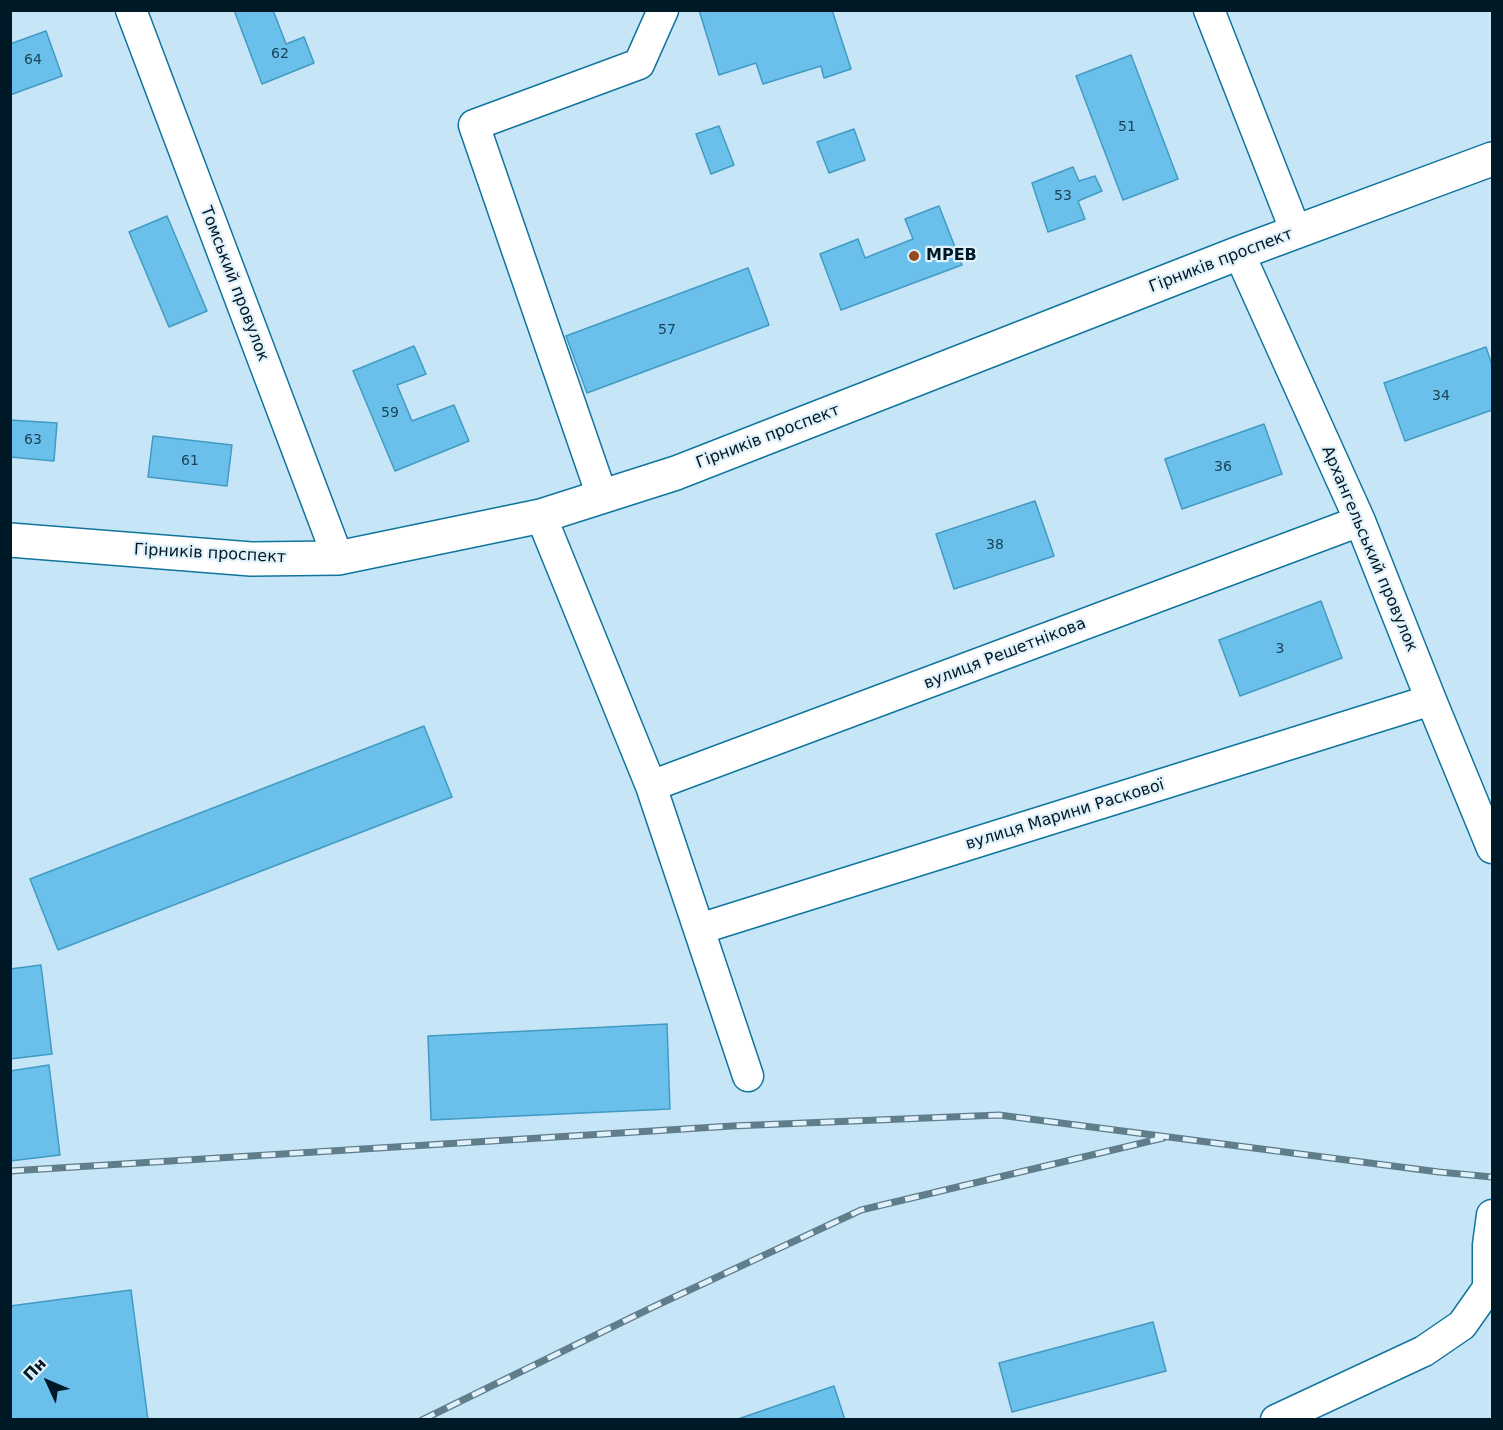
<!DOCTYPE html>
<meta charset="utf-8">
<style>
body{margin:0}
#map{position:relative;width:1503px;height:1430px;overflow:hidden;background:#c6e6f8;font-family:"DejaVu Sans",sans-serif}
canvas{display:block}
.frame{position:absolute;inset:0;border:12px solid #001926;pointer-events:none}
.north{position:absolute;left:18px;top:1352px;width:60px;height:60px;-webkit-text-stroke:4px #e1f1fa;paint-order:stroke;rotate:314deg;font-size:16px;font-weight:700;line-height:24px;text-align:center;color:#001926}
.north::after{content:'';display:block;margin:auto;width:21px;height:27px;background:#001926;clip-path:polygon(50% 0,100% 100%,50% 72%,0 100%)}
</style>
<div id="map">
<canvas width="1503" height="1430"></canvas>
<div class="frame"></div>
<div class="north">Пн</div>
</div>
<script>
const c = document.querySelector('canvas').getContext('2d');
c.lineJoin = 'round';
function fill(path, color) { c.fillStyle = color; c.fill(path, 'evenodd'); }
const shape = rows => new Path2D(rows.map(r => 'M' + r).join(''));
function trace(path, color, width, dash) { c.strokeStyle = color; c.lineWidth = width; c.lineCap = dash ? 'butt' : 'round'; c.setLineDash(dash || []); c.stroke(path); }
function label(font, color, halo, rows, align = 'center') {
  c.font = font + ' "DejaVu Sans",sans-serif'; c.lineWidth = 4.5; c.setLineDash([]); c.textBaseline = 'middle'; c.strokeStyle = halo; c.fillStyle = color; for (const [text, x, y, turn = 0] of rows) {
    c.save(); c.translate(x, y); c.rotate((+turn || 0) * Math.PI / 180); c.textAlign = isNaN(turn) ? turn : align; if (halo) c.strokeText(text, 0, 0); c.fillText(text, 0, 0); c.restore();
  }
}
const building = shape([
 [234,10,273,10,286,44,304,37,314,63,262,84,234,10],
 [699,10,832,10,851,69,824,78,821,66,763,84,756,63,719,75,699,10],
 [46,31,62,76,10,95,10,44,46,31],
 [1131,55,1178,179,1123,200,1076,76,1131,55],
 [719,126,734,165,711,174,696,134,719,126],
 [854,129,865,160,829,173,817,142,854,129],
 [1073,167,1079,181,1095,176,1102,191,1078,201,1085,219,1048,232,1032,183,1073,167],
 [939,206,962,265,841,310,820,254,858,239,865,258,913,239,905,219,939,206],
 [167,216,207,311,169,327,129,232,167,216],
 [748,268,769,325,587,393,566,336,748,268],
 [414,346,426,374,397,385,412,421,454,405,469,441,395,471,353,371,414,346],
 [1486,347,1492,365,1492,410,1405,441,1384,383,1486,347],
 [10,420,57,423,54,461,10,457,10,420],
 [1264,424,1282,474,1182,509,1165,459,1264,424],
 [153,436,232,445,227,486,148,477,153,436],
 [1035,501,1054,556,954,589,936,534,1035,501],
 [1321,601,1342,658,1240,696,1219,640,1321,601],
 [424,726,452,797,58,950,30,879,424,726],
 [41,965,52,1054,10,1059,10,969,41,965],
 [667,1024,670,1109,431,1120,428,1036,667,1024],
 [49,1065,60,1155,10,1161,10,1071,49,1065],
 [131,1290,148,1420,10,1420,10,1306,131,1290],
 [1153,1322,1166,1371,1012,1412,999,1363,1153,1322],
 [834,1386,845,1420,735,1420,834,1386]
]);
const minor = shape([
 [131,10,338,558],
 [1209,10,1296,232],
 [1239,253,1360,521,1431,700,1492,848],
 [602,496,474,125,639,64,663,10],
 [541,516,651,786,748,1076],
 [651,786,1360,521],
 [699,929,1431,700],
 [1276,1420,1424,1351,1462,1325,1488,1288,1488,1245,1492,1215]
]);
const major = shape([
 [10,540,251,559,338,558,541,516,676,473,1239,253,1492,159]
]);
const rail = shape([
 [10,1171,732,1126,999,1115,1439,1172,1492,1177],
 [422,1420,653,1307,861,1210,1163,1138]
]);
const markers = [
 [914,256,6,"#914d1f"]
];
const numberNames = [
 ["62",280,54],
 ["64",33,60],
 ["51",1127,127],
 ["53",1063,196],
 ["57",667,330],
 ["34",1441,396],
 ["59",390,413],
 ["63",33,440],
 ["61",190,461],
 ["36",1223,467],
 ["38",995,545],
 ["3",1280,649]
];
const poiNames = [
 ["МРЕВ",926,256]
];
const streetNames = [
 ["Гірників проспект",1221,261,-21],
 ["Томський провулок",234,284,69],
 ["Гірників проспект",768,437,-21],
 ["Архангельський провулок",1369,549,67],
 ["Гірників проспект",210,554,3],
 ["вулиця Решетнікова",1005,654,-21],
 ["вулиця Марини Раскової",1065,815,-17]
];
fill(building, '#6ac0eb');
trace(building, '#429ac3', 1.5);
trace(minor, '#10759c', 33);
trace(major, '#10759c', 36);
trace(minor, '#fff', 30);
trace(major, '#fff', 33);
trace(rail, '#607d8c', 7);
trace(rail, '#e1f1fa', 4.5, [14]);
for (const [x, y, r, color] of markers) { const dot = new Path2D(); dot.arc(x, y, r, 0, 2 * Math.PI); c.fillStyle = color; c.fill(dot); trace(dot, '#e1f1fa', 2); }
label('14px', '#1a4357', null, numberNames);
label('bold 16px', '#001926', '#e1f1fa', poiNames, 'left');
label('16px', '#001926', '#e1f1fa', streetNames);
</script>
